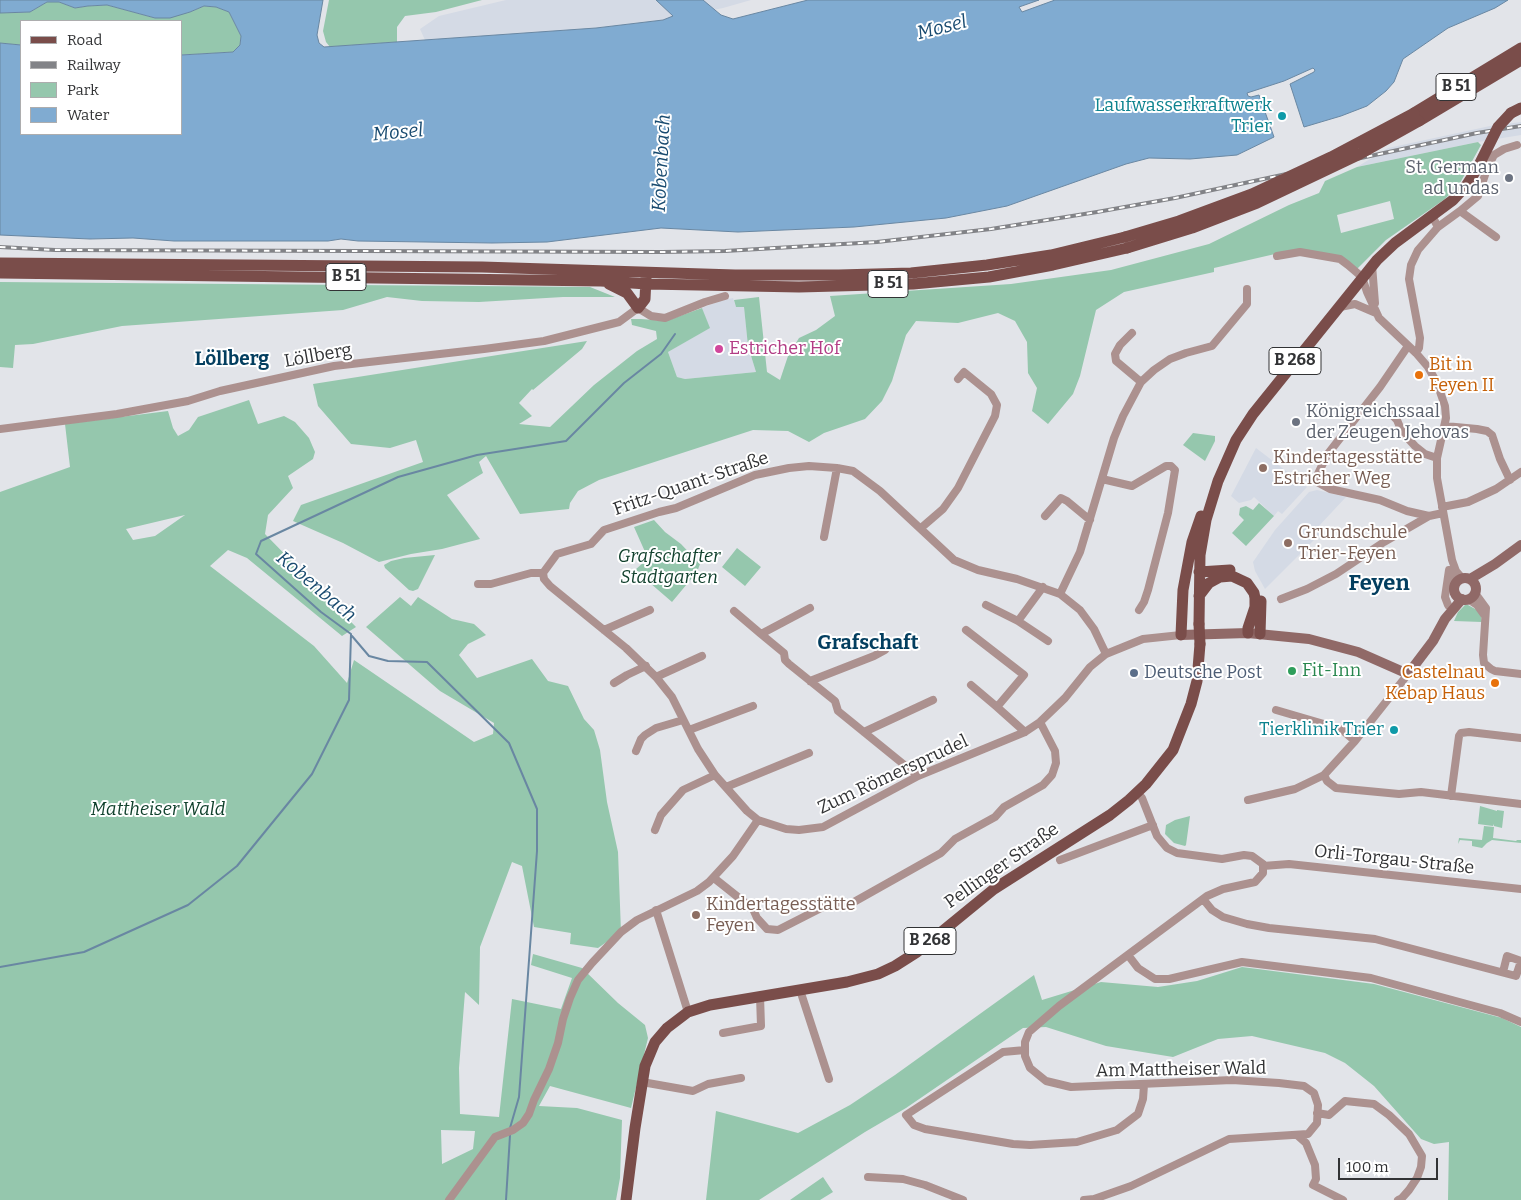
<!DOCTYPE html>
<meta charset="utf-8">
<style>
body{margin:0}
#map{position:relative;width:1521px;height:1200px;overflow:hidden;background:#e2e4e9;font-family:Bitter,serif}
canvas{display:block}
.legend{position:absolute;left:20px;top:20px;width:162px;height:115px;box-sizing:border-box;background:#fff;border:1px solid #adadae;margin:0;padding:6px 9px;list-style:none;font-size:15px;color:#323335}
.legend li{display:flex;align-items:center;gap:10px;height:25px}
.legend b{width:25px;border:1px solid #adadae}
.scale{position:absolute;left:1338px;top:1158px;width:100px;height:22px;box-sizing:border-box;border:2px solid #323335;border-top:0;padding-left:6px;font-size:15px;line-height:18px;white-space:nowrap;color:#323335;-webkit-text-stroke:4px #fff;paint-order:stroke}
</style>
<div id="map">
<canvas width="1521" height="1200"></canvas>
<ul class="legend">
<li><b style="height:6px;background:#7a4d4a"></b>Road</li>
<li><b style="height:6px;background:#828387"></b>Railway</li>
<li><b style="height:14px;background:#95c7ad"></b>Park</li>
<li><b style="height:14px;background:#80abd1"></b>Water</li>
</ul>
<div class="scale">100 m</div>
</div>
<script>
const c = document.querySelector('canvas').getContext('2d');
c.lineJoin = 'round';
function fill(path, color) { c.fillStyle = color; c.fill(path, 'evenodd'); }
const shape = rows => new Path2D(rows.map(r => 'M' + r).join(''));
function trace(path, color, width, dash) { c.strokeStyle = color; c.lineWidth = width; c.lineCap = dash ? 'butt' : 'round'; c.setLineDash(dash || []); c.stroke(path); }
function label(font, color, halo, rows, align = 'center') {
  c.font = font + ' Bitter,serif'; c.lineWidth = 4; c.setLineDash([]); c.textBaseline = 'middle'; c.strokeStyle = halo; c.fillStyle = color; for (const [text, x, y, turn = 0] of rows) {
    c.save(); c.translate(x, y); c.rotate((+turn || 0) * Math.PI / 180); c.textAlign = isNaN(turn) ? turn : align; if (halo) c.strokeText(text, 0, 0); c.fillText(text, 0, 0); c.restore();
  }
}
const built = shape([
 [506,0,751,0,723,8,663,20,586,29,425,40,420,29,439,16],
 [1521,122,1521,135,1478,142,1357,167,1388,148,1490,126],
 [733,298,736,307,744,307,748,346,756,372,685,379,677,377,668,352,709,328,702,308,720,301],
 [1256,448,1307,487,1282,514,1278,511,1274,516,1254,497,1251,500,1239,503,1231,496],
 [1317,490,1346,497,1318,527,1322,532,1265,589,1255,571,1253,562,1275,530,1309,492]
]);
const green = shape([
 [329,0,482,0,436,12,405,16,397,27,397,42,330,47,326,42,323,31],
 [47,2,59,2,75,8,88,6,107,5,155,18,190,12,204,6,216,7,229,12,241,36,240,45,233,52,181,55,181,21,21,21,21,45,0,43,0,13,30,12],
 [1478,142,1481,145,1460,183,1445,199,1386,240,1357,269,1343,258,1275,254,1214,268,1214,272,1124,292,1096,310,1080,376,1073,394,1048,424,1032,411,1037,388,1028,373,1027,342,1015,321,998,313,958,323,916,321,906,335,892,381,882,401,865,419,824,433,809,442,788,431,753,430,599,480,578,491,570,503,569,509,520,514,486,456,479,462,483,473,447,495,480,539,442,549,411,554,379,562,343,543,293,521,301,505,423,462,416,440,390,448,351,444,318,406,313,384,587,341,582,349,533,390,532,389,519,403,532,416,519,424,550,427,594,385,637,351,657,339,656,331,632,325,631,319,641,319,666,321,702,308,710,328,668,352,677,377,685,379,756,372,748,346,744,307,736,307,734,300,759,297,767,372,780,380,788,356,799,338,816,330,835,316,830,296,1011,284,1111,270,1209,244,1289,205,1319,193,1325,181,1357,167],
 [1390,201,1394,219,1341,233,1337,215],
 [0,282,590,287,615,297,563,297,479,302,422,301,387,297,343,310,122,326,33,344,15,345,13,368,0,367],
 [249,400,258,424,284,416,295,422,309,438,315,452,313,459,288,476,293,488,268,515,265,534,356,627,342,636,247,558,228,550,210,566,314,646,347,683,354,660,474,742,493,734,494,723,440,691,366,627,400,597,411,606,418,597,452,619,474,624,486,635,468,644,459,655,477,678,532,659,548,681,568,686,584,719,594,730,600,750,607,802,618,852,621,932,598,948,570,944,571,933,534,927,522,866,512,862,480,947,479,1005,465,992,459,1068,460,1114,499,1117,512,999,561,1009,572,978,531,965,533,954,582,968,618,1003,645,1025,648,1038,631,1108,550,1086,539,1106,577,1108,622,1120,620,1178,616,1200,0,1200,0,492,70,467,65,424,168,411,173,428,178,436,189,430,198,417],
 [185,515,155,536,133,540,126,529],
 [441,1130,475,1131,473,1149,442,1164],
 [1193,433,1215,436,1215,441,1205,461,1183,445],
 [1259,503,1274,516,1246,546,1232,533,1244,520,1239,515,1240,508,1246,506,1253,510],
 [654,520,665,532,681,544,700,564,697,572,672,602,635,570,644,562,646,554,634,527],
 [737,548,761,567,745,586,722,567],
 [435,555,418,589,413,591,409,590,385,568,384,565,391,561,404,558],
 [1465,605,1468,605,1477,610,1481,615,1482,622,1454,621,1458,612],
 [1480,806,1497,811,1497,810,1504,811,1502,828,1494,826,1494,824,1493,826,1478,824],
 [1190,816,1186,845,1185,846,1174,843,1165,834,1166,825,1175,820],
 [1484,826,1494,827,1493,838,1516,841,1517,840,1521,840,1521,843,1492,840,1487,843,1482,848,1472,846,1472,841,1460,840,1458,844,1459,838,1482,840],
 [1242,967,1374,984,1502,1018,1521,1027,1521,1200,1448,1200,1449,1142,1434,1144,1421,1139,1374,1086,1345,1063,1325,1053,1252,1036,1218,1039,1173,1057,1106,1046,1046,1027,1023,1028,906,1108,865,1132,759,1200,706,1200,716,1111,798,1133,850,1105,895,1075,1034,975,1042,1000,1101,982,1158,987,1197,981],
 [823,1177,833,1192,820,1200,790,1200]
]);
const water = shape([
 [0,0,323,0,317,35,319,43,324,47,596,28,663,20,673,16,656,0,703,0,721,15,733,19,808,0,1039,0,1019,7,1022,12,1055,0,1508,0,1495,8,1448,28,1403,59,1394,82,1386,91,1367,106,1341,116,1304,127,1290,84,1314,72,1315,70,1313,68,1284,81,1247,93,1248,96,1251,97,1259,95,1274,137,1237,155,1190,159,1149,158,1126,164,1007,206,946,218,854,227,784,230,738,232,661,228,547,242,492,243,358,241,341,239,328,241,174,241,133,238,90,239,0,235,0,43,21,45,21,134,181,134,181,55,233,52,240,45,241,36,229,12,216,7,204,6,190,12,170,18,155,18,107,5,88,6,75,8,59,2,47,2,30,12,0,13,0,0]
]);
const stream = shape([
 [352,636,369,656,388,661,427,662,509,743,537,809,537,851,519,1097,510,1128],
 [0,967,84,952,188,905,237,866,312,774,349,700,351,634,321,612,256,554,261,541,398,477,477,455,566,441,624,383,661,354,675,334],
 [506,1200,510,1135]
]);
const street = shape([
 [1460,211,1478,196,1487,169,1494,155,1504,149,1517,145],
 [1438,227,1460,211,1496,237],
 [1277,256,1300,252,1340,259,1348,265,1362,277,1367,292,1379,318,1416,353,1428,367,1437,383,1445,406,1446,418,1437,458,1437,478,1452,560,1456,571,1462,578],
 [1372,265,1375,303],
 [1340,307,1355,304,1376,313],
 [1132,333,1120,345,1115,354,1116,361,1141,382],
 [1408,346,1380,387,1327,455,1316,478,1317,482,1330,489,1380,500,1407,511,1429,516,1443,513],
 [1416,353,1419,348,1420,338,1409,279,1411,265,1418,250,1438,227,1432,216],
 [1392,415,1397,420,1402,432,1415,446,1425,454,1437,458],
 [1445,426,1477,429,1487,431,1492,435,1500,459,1510,480],
 [0,429,117,414,188,401,220,391,334,366,484,349,544,341,619,322,638,308,651,316,665,318,705,302,725,296],
 [1102,479,1132,486,1166,466,1171,466,1175,470,1168,513,1148,590,1144,602,1139,610],
 [1442,507,1468,502,1496,489,1521,472],
 [1045,516,1061,498,1067,501,1090,520],
 [921,528,943,509,958,488,995,416,997,405,991,394,964,372,958,379],
 [824,537,837,468],
 [1449,571,1455,584],
 [543,573,544,579,550,586,626,648,656,677,672,697,698,749,715,775,747,811,758,820,786,829,799,830,823,827,918,776,1025,732,1040,722,1065,698,1090,667,1106,654,1143,639,1181,635],
 [543,573,557,554,591,544,604,530,659,512,676,508,755,475,789,468,809,466,837,468,853,471,880,491,954,560,978,570,1017,579,1060,594,1080,610,1094,629,1106,654],
 [478,584,491,584,531,573,543,573],
 [1475,593,1486,608,1483,655,1484,663,1491,669,1495,671,1521,674],
 [1060,594,1080,552,1114,438,1123,416,1141,382,1154,370,1170,359,1186,353,1212,346,1247,304,1247,289],
 [1281,599,1307,589,1336,574,1384,542,1429,516],
 [1468,599,1477,605,1485,616],
 [986,605,1018,621,1048,641],
 [1448,605,1445,597,1449,570],
 [810,608,761,634,784,653,785,660,789,664,835,701,838,711,918,776],
 [734,611,761,634],
 [1018,621,1043,587],
 [604,630,650,610],
 [966,630,1024,675,997,707,1025,732],
 [656,677,702,656],
 [810,681,874,656,885,650],
 [614,683,627,675,646,666],
 [971,685,997,707],
 [1276,710,1341,729,1355,741],
 [689,730,753,706],
 [864,732,933,700],
 [636,751,641,739,645,735,656,728,683,720],
 [1324,775,1327,781,1336,788,1399,794,1421,792,1521,804],
 [726,787,809,753],
 [1451,796,1459,736,1461,733,1469,732,1521,738],
 [1248,800,1295,789,1324,775,1355,741,1408,674],
 [655,830,661,815,683,790,715,775],
 [1060,860,1153,825],
 [1263,866,1289,864,1521,889],
 [714,878,753,909,757,918,767,929,778,930,829,904,845,907,941,853,955,839,995,817,1004,807,1043,785,1052,775,1056,763,1055,751,1040,722],
 [1203,899,1212,910,1223,917,1247,924,1269,928,1375,939,1516,976,1521,961,1507,956,1503,972],
 [656,910,688,1012],
 [1128,955,1138,968,1155,979,1169,979,1242,962,1371,978,1500,1013,1521,1022],
 [800,990,829,1079],
 [723,1033,761,1026,760,996],
 [1025,1050,1003,1052,906,1115,914,1125,925,1129,1013,1144,1030,1145,1077,1142,1117,1130,1138,1114,1143,1099,1144,1085],
 [642,1082,693,1091,708,1084,741,1078],
 [1317,1113,1329,1115,1345,1101,1374,1104,1389,1115,1409,1134,1422,1156,1421,1167,1417,1178,1409,1190,1402,1198,1398,1200],
 [1297,1135,1306,1143,1315,1165,1316,1179,1313,1185,1343,1200],
 [868,1177,903,1179,925,1185,963,1200],
 [449,1200,495,1137,513,1130,523,1123,529,1114,534,1100,549,1069,558,1043,563,1019,570,998,578,980,592,963,621,932,637,920,697,891,709,882,733,856,758,820],
 [1084,1200,1094,1199,1131,1186,1229,1139,1308,1134,1317,1123,1318,1105,1314,1093,1304,1086,1279,1083,1232,1080,1071,1087,1046,1081,1030,1068,1025,1056,1025,1042,1029,1032,1059,1006,1207,896,1223,889,1255,882,1263,873,1263,864,1252,856,1244,855,1222,859,1177,853,1167,848,1157,836,1142,798,1138,793]
]);
const secondary = shape([
 '1454 589a11 11 0 1 1 22 0a11 11 0 1 1-22 0Z',
 [1470,579,1495,564,1521,545],
 [1181,635,1248,633,1309,639,1358,652,1408,674,1433,641,1445,619,1462,599]
]);
const primary = shape([
 [1414,113,1521,48],
 [1511,113,1521,108],
 [1419,121,1521,60],
 [0,263,482,267,735,275,839,275,911,273,987,265,1051,255,1125,237],
 [0,273,601,281,647,284,799,287,913,284,989,277,1053,265,1127,248],
 [609,284,627,293,638,308,645,299,646,278],
 [1199,572,1230,570],
 [1199,596,1209,583,1220,577,1232,576,1247,583,1254,593,1255,598,1255,607,1248,628,1248,633],
 [1199,624,1200,555,1206,520,1218,481,1236,440,1253,414,1377,260,1395,243,1453,200,1466,186],
 [1260,634,1261,601],
 [1181,635,1183,590,1192,542,1201,516],
 [626,1200,635,1128,645,1066,655,1042,667,1028,688,1012,710,1005,847,982,878,974,895,966,917,952,994,889,1110,815,1129,800,1146,784,1173,750,1191,704,1197,681,1200,644]
]);
const rail = shape([
 [0,247,55,250,662,252,725,251,877,242,991,229,1097,212,1175,198,1477,133,1521,126]
]);
const primaryBridge = shape([
 [1466,186,1477,169,1498,127,1511,113],
 [1125,237,1179,221,1252,194,1331,157,1414,113],
 [1127,248,1192,228,1257,203,1360,154,1419,121],
 [1199,624,1200,644]
]);
const markers = [
 [1282,116,5,"#0f9aa8"],
 [1509,178,5,"#6b7280"],
 [719,349,5,"#d1479c"],
 [1419,375,5,"#e8710a"],
 [1296,422,5,"#6b7280"],
 [1263,468,5,"#8d6e63"],
 [1288,543,5,"#8d6e63"],
 [1292,671,5,"#2e9e5b"],
 [1134,673,5,"#5c6f8a"],
 [1495,683,5,"#e8710a"],
 [1394,730,5,"#0f9aa8"],
 [696,915,5,"#8d6e63"]
];
const shields = [
 [1456,87,40],
 [346,277,40],
 [888,284,40],
 [1295,361,52],
 [930,941,52]
];
const shieldNames = [
 ["B 51",1456,87],
 ["B 51",346,277],
 ["B 51",888,284],
 ["B 268",1295,361],
 ["B 268",930,941]
];
const cultureNames = [
 ["Laufwasserkraftwerk",1272,106],
 ["Trier",1272,127],
 ["Tierklinik Trier",1384,730]
];
const worshipNames = [
 ["St. German",1499,168],
 ["ad undas",1499,189],
 ["Königreichssaal",1306,412,"left"],
 ["der Zeugen Jehovas",1306,433,"left"]
];
const hotelNames = [
 ["Estricher Hof",729,349]
];
const streetNames = [
 ["Löllberg",318,356,-10],
 ["Fritz-Quant-Straße",691,484,-19],
 ["Zum Römersprudel",893,775,-25],
 ["Orli-Torgau-Straße",1394,860,6],
 ["Pellinger Straße",1002,866,-35],
 ["Am Mattheiser Wald",1181,1070,-1]
];
const foodNames = [
 ["Bit in",1429,365],
 ["Feyen II",1429,386],
 ["Castelnau",1485,673,"right"],
 ["Kebap Haus",1485,694,"right"]
];
const educationNames = [
 ["Kindertagesstätte",1273,458],
 ["Estricher Weg",1273,479],
 ["Grundschule",1298,533],
 ["Trier-Feyen",1298,554],
 ["Kindertagesstätte",706,905],
 ["Feyen",706,926]
];
const parkNames = [
 ["Grafschafter",669,557],
 ["Stadtgarten",669,578],
 ["Mattheiser Wald",158,810]
];
const leisureNames = [
 ["Fit-Inn",1302,671]
];
const serviceNames = [
 ["Deutsche Post",1144,673]
];
const waterNames = [
 ["Mosel",942,28,-14],
 ["Mosel",398,133,-5],
 ["Kobenbach",662,163,-87],
 ["Kobenbach",316,587,40]
];
const neighbourhoodNames = [
 ["Löllberg",232,360]
];
const quarterNames = [
 ["Grafschaft",868,643]
];
const districtNames = [
 ["Feyen",1379,584]
];
fill(built, '#d4dae5');
fill(green, '#95c7ad');
fill(water, '#80abd1');
trace(water, '#6987a2', 1);
trace(stream, '#6987a2', 2);
trace(street, '#ac918f', 8);
trace(secondary, '#906967', 10);
trace(primary, '#7a4d4a', 11);
trace(rail, '#828387', 4);
trace(rail, '#fff', 2, [5.5]);
trace(primaryBridge, '#7a4d4a', 11);
for (const [x, y, r, color] of markers) { const dot = new Path2D(); dot.arc(x, y, r, 0, 2 * Math.PI); c.fillStyle = color; c.fill(dot); trace(dot, '#fff', 2); }
for (const [x, y, w] of shields) { const box = new Path2D(); box.roundRect(x - w / 2, y - 13.5, w, 27, 4); c.fillStyle = '#fff'; c.fill(box); trace(box, '#323335', 1); }
label('bold 16px', '#323335', null, shieldNames);
label('18px', '#0d838f', '#fff', cultureNames, 'right');
label('18px', '#5b616d', '#fff', worshipNames, 'right');
label('18px', '#b23c85', '#fff', hotelNames, 'left');
label('18px', '#323335', '#fff', streetNames);
label('18px', '#c56008', '#fff', foodNames, 'left');
label('18px', '#785e54', '#fff', educationNames, 'left');
label('italic 18px', '#10402c', '#fff', parkNames);
label('18px', '#27864d', '#fff', leisureNames, 'left');
label('18px', '#4e5e75', '#fff', serviceNames, 'left');
label('italic 19px', '#184a6f', '#fff', waterNames);
label('bold 19px', '#033e5f', '#fff', neighbourhoodNames);
label('bold 20px', '#033e5f', '#fff', quarterNames);
label('bold 22px', '#033e5f', '#fff', districtNames);
</script>
